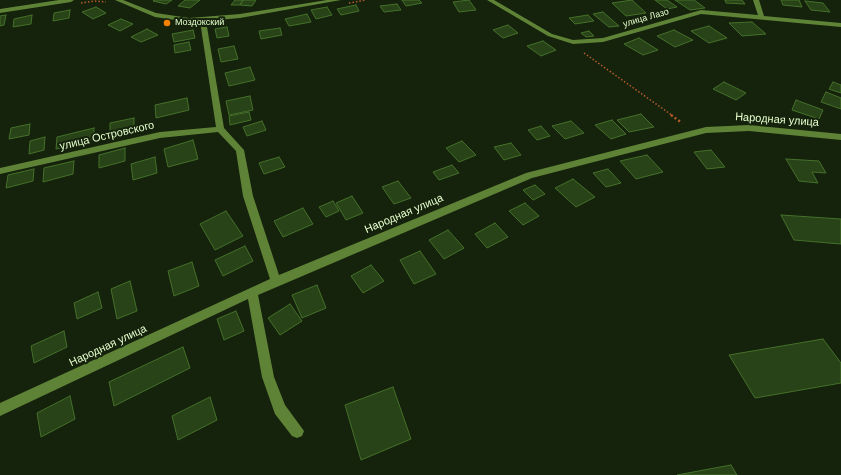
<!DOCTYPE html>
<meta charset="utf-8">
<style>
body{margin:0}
canvas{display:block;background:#15220c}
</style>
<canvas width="841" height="475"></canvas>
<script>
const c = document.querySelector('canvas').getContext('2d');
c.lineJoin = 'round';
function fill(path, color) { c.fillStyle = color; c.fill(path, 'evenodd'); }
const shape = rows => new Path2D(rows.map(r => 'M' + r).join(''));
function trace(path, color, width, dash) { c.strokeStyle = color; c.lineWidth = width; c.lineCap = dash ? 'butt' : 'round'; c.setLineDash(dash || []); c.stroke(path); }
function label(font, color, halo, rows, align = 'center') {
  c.font = font + ' Helvetica,sans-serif'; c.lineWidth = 4; c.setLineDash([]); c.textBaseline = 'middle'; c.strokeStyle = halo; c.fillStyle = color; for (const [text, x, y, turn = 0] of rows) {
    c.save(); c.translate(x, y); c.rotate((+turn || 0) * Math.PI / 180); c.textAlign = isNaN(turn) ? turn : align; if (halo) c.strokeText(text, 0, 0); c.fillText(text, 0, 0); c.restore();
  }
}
const building = shape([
 [154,0,172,0,166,4,153,1,154,0],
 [185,0,200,0,190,8,178,6,185,0],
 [235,0,243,0,240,5,231,5,235,0],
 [243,0,256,0,252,6,240,5,243,0],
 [402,0,419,0,422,3,406,6,402,0],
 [469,0,476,10,459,12,453,2,469,0],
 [632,0,646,13,626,16,612,3,632,0],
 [655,0,667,0,677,7,667,9,655,0],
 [675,0,694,0,705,8,690,10,675,0],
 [725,0,742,0,745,4,726,3,725,0],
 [781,0,799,0,802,7,783,5,781,0],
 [805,1,823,3,830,12,811,10,805,1],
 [397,4,401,10,384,12,380,6,397,4],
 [356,5,359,11,341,15,337,9,356,5],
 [96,7,106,13,93,19,82,12,96,7],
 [327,7,332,15,316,19,311,10,327,7],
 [70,10,69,18,53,21,54,13,70,10],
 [603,12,619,26,609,27,593,14,603,12],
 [307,14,311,22,289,26,285,19,307,14],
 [6,15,4,25,0,26,0,16,6,15],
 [32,15,31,24,13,27,14,19,32,15],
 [588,15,594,21,575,24,569,18,588,15],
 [121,19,133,24,120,31,108,25,121,19],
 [752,22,766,34,742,36,729,23,752,22],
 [508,25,518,33,503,38,493,30,508,25],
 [709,26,727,38,709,43,691,31,709,26],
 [227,27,229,36,217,38,215,29,227,27],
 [280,28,282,35,261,39,259,31,280,28],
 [147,29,158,35,141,42,131,37,147,29],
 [193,30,195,38,174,42,172,34,193,30],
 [674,30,693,40,675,47,657,36,674,30],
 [589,31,594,36,586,37,581,33,589,31],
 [639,38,658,50,643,55,624,44,639,38],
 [543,41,556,50,541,56,527,46,543,41],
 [189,42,191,50,175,53,174,45,189,42],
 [234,46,238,59,221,62,218,49,234,46],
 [250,67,255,80,229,86,225,73,250,67],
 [724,82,746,93,736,100,713,89,724,82],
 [833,82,841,85,841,93,829,89,833,82],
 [826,92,841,98,841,109,821,102,826,92],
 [250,96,253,110,229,115,226,101,250,96],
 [187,98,189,110,156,118,155,105,187,98],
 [796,100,823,110,819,119,792,110,796,100],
 [249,112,251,120,230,125,229,116,249,112],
 [641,114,654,127,629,132,617,120,641,114],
 [134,118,134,132,110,138,110,123,134,118],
 [612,120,626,134,611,139,595,125,612,120],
 [262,121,266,130,247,136,243,127,262,121],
 [571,121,584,133,565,139,552,126,571,121],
 [30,124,29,135,9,139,11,128,30,124],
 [541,126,550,136,537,140,528,130,541,126],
 [94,128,94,140,56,149,57,137,94,128],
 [45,137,44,150,29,154,30,141,45,137],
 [193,140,198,159,168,167,164,149,193,140],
 [462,141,476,155,459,162,446,148,462,141],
 [511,143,521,155,504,160,494,147,511,143],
 [125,148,125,161,99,168,99,155,125,148],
 [711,150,725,167,707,169,694,152,711,150],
 [647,155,663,172,636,179,620,161,647,155],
 [155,157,157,173,133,180,131,164,155,157],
 [279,157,285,167,264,174,259,163,279,157],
 [786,159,819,161,826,173,812,172,818,183,799,181,786,159],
 [74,161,73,174,43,182,44,168,74,161],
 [452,165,459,173,439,180,433,172,452,165],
 [34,169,33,181,6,188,8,175,34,169],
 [608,169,621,183,606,187,593,173,608,169],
 [573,179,595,197,576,207,555,188,573,179],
 [398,181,411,198,394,204,382,187,398,181],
 [535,185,545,194,533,200,523,190,535,185],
 [352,196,363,213,346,220,336,203,352,196],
 [333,201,339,211,326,217,319,207,333,201],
 [525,203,539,216,523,225,509,211,525,203],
 [303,208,313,224,283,237,274,221,303,208],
 [226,211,243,236,215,250,200,224,226,211],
 [781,215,841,219,841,244,794,240,781,215],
 [495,223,508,237,487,248,475,234,495,223],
 [448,230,464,248,444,259,429,240,448,230],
 [245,246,253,261,223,276,215,260,245,246],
 [420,251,436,274,414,284,400,260,420,251],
 [192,262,199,286,174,296,168,271,192,262],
 [371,265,384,281,363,293,351,276,371,265],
 [130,281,137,311,117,319,111,289,130,281],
 [317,285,326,308,302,318,292,295,317,285],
 [98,292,102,308,77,319,74,303,98,292],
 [290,304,302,321,280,335,268,318,290,304],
 [236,311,244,331,224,340,217,319,236,311],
 [64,331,67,347,34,363,31,346,64,331],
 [823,339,841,363,841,383,755,398,729,355,823,339],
 [183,347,190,368,114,406,109,382,183,347],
 [393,387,411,439,361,460,345,405,393,387],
 [70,396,75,419,41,437,37,413,70,396],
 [210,397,217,420,178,440,172,416,210,397],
 [731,465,737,475,677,475,731,465]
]);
const pathFar1 = shape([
 [81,3,95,1,106,2],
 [349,3,366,0],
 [584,53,673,116]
]);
const path = shape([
 [671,115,682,123]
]);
const minor = shape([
 [59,0,74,0,71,2,0,13,0,9,59,0],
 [115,0,123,0,156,13,189,18,240,14,327,0,341,0,240,18,206,21,224,128,244,150,253,196,279,275,526,173,706,127,749,125,841,134,841,140,749,131,706,133,532,178,258,295,274,377,285,405,304,431,302,436,297,438,292,436,275,414,262,377,248,299,0,416,0,403,270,279,243,196,236,151,218,132,160,138,0,174,0,168,160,132,216,127,200,21,189,22,155,17,115,0],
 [487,0,494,0,552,34,573,40,603,38,701,10,758,15,753,0,759,0,764,16,841,23,841,27,701,14,603,42,573,44,548,36,487,0]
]);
const markers = [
 [167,23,4,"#f88100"]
];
const farStreetnames = [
 ["улица Лазо",646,18,-16]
];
const farPoinames = [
 ["Моздокский",175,23]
];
const streetNames = [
 ["Народная улица",777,120,4],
 ["улица Островского",107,136,-13],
 ["Народная улица",404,214,-23],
 ["Народная улица",108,346,-25]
];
fill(building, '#284318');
trace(building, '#447029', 1);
trace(pathFar1, '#b75c29', 1.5, [1.5, 2]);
trace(path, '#b75c29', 2.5, [2, 2.5]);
fill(minor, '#5f8336');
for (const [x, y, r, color] of markers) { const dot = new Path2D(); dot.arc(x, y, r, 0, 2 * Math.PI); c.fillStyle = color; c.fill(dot); trace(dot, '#15220c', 1.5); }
label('9px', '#e4ffcd', '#15220c', farStreetnames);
label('9px', '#e4ffcd', '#15220c', farPoinames, 'left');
label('11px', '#e4ffcd', '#15220c', streetNames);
</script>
